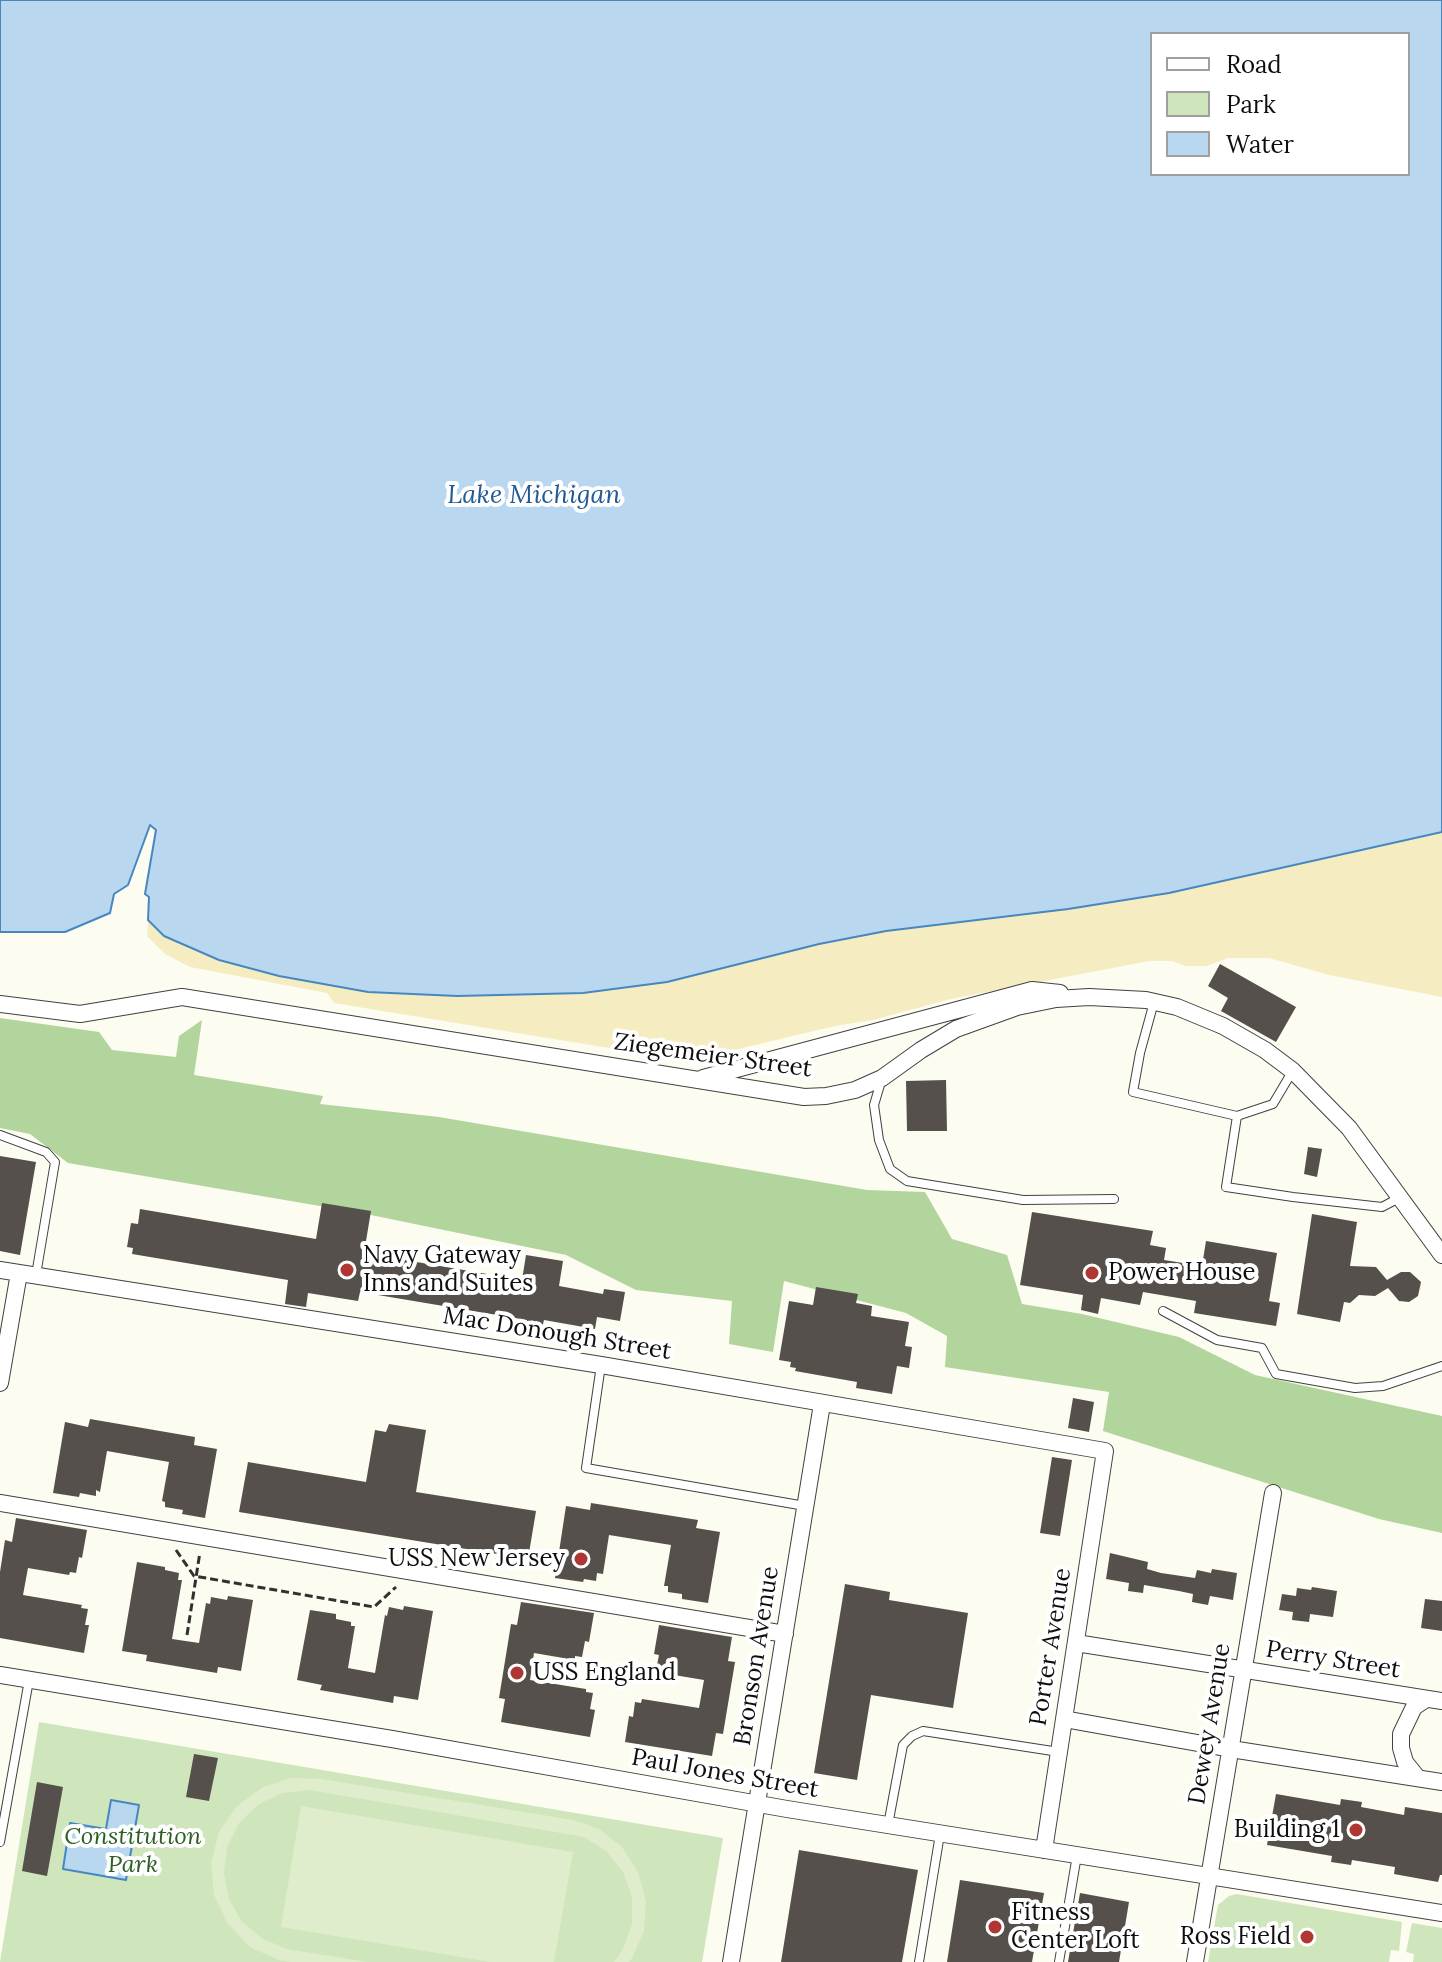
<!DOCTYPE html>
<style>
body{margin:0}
#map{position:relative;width:1442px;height:1962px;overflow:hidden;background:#fdfcf0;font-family:Lora,serif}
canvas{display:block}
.legend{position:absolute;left:1150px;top:32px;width:260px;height:144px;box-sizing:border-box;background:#fff;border:2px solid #9f9f9f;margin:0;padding:10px 14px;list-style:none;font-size:24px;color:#0e0e0e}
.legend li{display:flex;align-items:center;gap:16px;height:40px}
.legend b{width:40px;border:2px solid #9f9f9f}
</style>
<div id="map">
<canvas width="1442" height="1962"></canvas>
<ul class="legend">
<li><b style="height:10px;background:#fff"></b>Road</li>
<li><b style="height:22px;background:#cfe5bc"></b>Park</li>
<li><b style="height:22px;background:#b9d8f0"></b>Water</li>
</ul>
</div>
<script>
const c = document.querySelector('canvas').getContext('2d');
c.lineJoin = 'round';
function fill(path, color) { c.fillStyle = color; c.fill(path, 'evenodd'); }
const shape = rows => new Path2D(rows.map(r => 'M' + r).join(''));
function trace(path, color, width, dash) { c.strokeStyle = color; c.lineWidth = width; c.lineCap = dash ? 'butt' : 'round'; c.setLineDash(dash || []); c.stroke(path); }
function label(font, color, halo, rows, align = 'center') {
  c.font = font + ' Lora,serif'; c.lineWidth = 8; c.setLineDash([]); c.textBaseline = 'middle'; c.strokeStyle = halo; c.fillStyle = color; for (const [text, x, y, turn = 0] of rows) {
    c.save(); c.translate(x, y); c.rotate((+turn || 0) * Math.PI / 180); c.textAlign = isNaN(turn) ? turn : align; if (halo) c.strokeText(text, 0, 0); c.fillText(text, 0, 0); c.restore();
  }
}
const green = shape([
 [39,1722,723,1838,702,1962,0,1962],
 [1237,1894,1402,1922,1399,1951,1391,1950,1389,1962,1208,1962,1218,1905,1229,1896],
 [1412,1923,1442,1928,1442,1962,1413,1962,1414,1954,1406,1952]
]);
const forest = shape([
 [0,1018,99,1032,112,1050,176,1057,179,1036,202,1020,194,1075,323,1096,320,1104,439,1117,867,1190,925,1192,952,1239,1007,1255,1022,1304,1082,1314,1179,1337,1255,1375,1442,1416,1442,1533,1379,1519,1103,1431,1109,1392,945,1367,947,1336,906,1313,784,1281,773,1352,729,1344,732,1301,636,1290,566,1255,361,1213,68,1163,30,1134,0,1128]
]);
const sand = shape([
 [1442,626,1442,997,1329,975,1269,958,1228,958,1207,966,1185,966,1172,961,1149,961,951,999,873,1020,835,1026,688,1061,334,1003,327,993,190,967,165,954,147,936,152,883]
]);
const pitch = shape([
 [291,1778,321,1779,573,1820,599,1829,622,1847,638,1872,646,1901,644,1931,632,1958,629,1962,614,1962,623,1949,632,1924,632,1897,623,1872,606,1851,584,1837,310,1790,282,1793,259,1804,239,1823,227,1847,224,1873,229,1899,242,1922,263,1939,287,1949,367,1962,291,1962,279,1960,250,1947,228,1924,214,1895,211,1863,219,1832,237,1806,263,1787],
 [301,1806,573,1852,554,1962,490,1962,281,1927]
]);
const water = shape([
 [0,0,1442,0,1442,832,1169,893,1068,909,886,931,819,944,667,982,583,993,457,996,368,992,279,976,219,960,164,936,148,920,149,897,145,894,156,830,150,825,128,885,114,894,110,913,65,932,0,932,0,0],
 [1408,34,1408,174,1152,174,1152,34,1408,34],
 [111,1800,139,1805,126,1880,63,1869,70,1823,106,1829,111,1800]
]);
const building = shape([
 [1220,964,1296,1007,1276,1042,1221,1011,1228,998,1208,986],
 [946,1080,947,1131,907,1131,906,1081],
 [1308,1147,1322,1149,1317,1177,1304,1174],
 [0,1156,36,1162,20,1255,0,1251],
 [322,1203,371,1211,364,1253,522,1280,526,1255,563,1261,559,1286,603,1294,604,1289,625,1292,620,1321,597,1317,595,1329,544,1320,542,1328,526,1325,527,1320,360,1292,358,1301,308,1293,306,1307,285,1304,288,1280,132,1254,133,1248,127,1247,131,1223,138,1224,140,1209,316,1239],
 [1032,1212,1153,1231,1150,1245,1166,1248,1164,1260,1202,1266,1206,1241,1277,1253,1269,1301,1280,1303,1276,1326,1194,1313,1196,1301,1143,1292,1140,1305,1101,1298,1098,1314,1081,1310,1083,1295,1020,1285],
 [1312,1214,1357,1222,1350,1266,1376,1267,1387,1280,1401,1272,1410,1272,1421,1282,1418,1296,1409,1302,1399,1301,1388,1288,1375,1296,1359,1295,1350,1303,1344,1302,1340,1322,1297,1314],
 [816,1287,858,1294,856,1303,872,1306,871,1316,909,1322,905,1346,912,1347,909,1368,897,1366,892,1394,856,1388,857,1382,795,1371,796,1368,790,1367,791,1362,779,1360,789,1301,813,1305],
 [1073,1398,1094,1402,1089,1432,1068,1428],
 [90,1419,195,1437,194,1445,217,1449,205,1518,182,1514,183,1510,165,1507,165,1502,162,1501,169,1462,107,1451,100,1492,96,1490,96,1496,80,1493,79,1497,53,1493,65,1422,88,1427],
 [389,1424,426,1430,416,1492,536,1511,528,1559,239,1512,248,1462,366,1482,375,1430,386,1432],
 [1052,1457,1072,1460,1060,1536,1040,1533],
 [591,1503,698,1520,696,1528,720,1532,708,1603,682,1599,682,1594,668,1592,668,1586,664,1586,671,1545,609,1535,603,1574,597,1573,596,1581,584,1579,583,1582,555,1578,566,1506,590,1510],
 [16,1518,87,1530,82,1558,79,1557,76,1573,70,1572,69,1575,28,1568,23,1595,82,1605,81,1608,88,1609,85,1625,89,1625,84,1653,0,1638,0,1572,5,1540,12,1542],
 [1110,1553,1148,1562,1147,1569,1161,1573,1195,1578,1197,1570,1211,1573,1212,1569,1237,1573,1233,1600,1210,1596,1208,1605,1192,1602,1193,1594,1179,1591,1144,1585,1143,1593,1128,1591,1129,1583,1106,1579],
 [137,1562,165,1567,165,1570,179,1573,178,1580,182,1580,172,1639,199,1643,206,1603,210,1604,211,1597,227,1600,228,1596,253,1600,241,1671,218,1667,217,1673,146,1661,147,1655,122,1651],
 [845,1584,890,1592,889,1600,968,1613,953,1708,871,1695,857,1780,814,1773],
 [1312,1587,1337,1591,1333,1617,1310,1614,1309,1622,1292,1620,1293,1612,1279,1610,1282,1594,1296,1596,1297,1588,1311,1590],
 [1425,1599,1442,1601,1442,1631,1421,1628],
 [521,1602,594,1613,589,1642,585,1641,582,1657,575,1656,575,1660,534,1653,530,1680,586,1689,586,1692,593,1693,590,1709,595,1710,590,1737,501,1722,505,1699,499,1698,511,1624,517,1625],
 [404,1606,433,1611,418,1700,394,1696,393,1703,320,1690,322,1685,297,1680,310,1610,336,1614,336,1619,351,1622,351,1626,355,1626,348,1668,375,1673,385,1615,387,1616,389,1607,403,1610],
 [659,1625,732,1637,728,1661,735,1662,723,1734,716,1733,712,1756,625,1742,629,1716,633,1717,635,1702,641,1703,642,1699,699,1708,704,1680,662,1673,663,1671,656,1670,659,1655,654,1654],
 [194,1754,218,1758,209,1801,186,1797],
 [37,1782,63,1787,47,1876,22,1871],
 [1276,1794,1340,1805,1341,1799,1362,1802,1361,1807,1404,1815,1405,1807,1442,1813,1442,1875,1440,1875,1438,1882,1394,1874,1395,1867,1352,1860,1351,1865,1331,1862,1332,1856,1267,1845],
 [799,1850,918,1870,902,1962,781,1962],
 [960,1880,1044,1893,1032,1962,947,1962],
 [1080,1893,1129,1902,1119,1962,1068,1962]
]);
const path = shape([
 [176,1550,194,1576,374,1607,396,1587],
 [187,1635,200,1552]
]);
const lane = shape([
 [1154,1002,1140,1053,1133,1092,1237,1116,1226,1187,1293,1197,1382,1207,1399,1198],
 [882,1078,874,1105,879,1140,890,1169,907,1181,1023,1200,1114,1199],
 [1237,1116,1273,1104,1292,1072],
 [0,1135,46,1152,55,1162,36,1275],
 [1163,1311,1217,1340,1262,1348,1276,1374,1355,1388,1383,1386,1442,1366],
 [601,1365,586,1468,805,1506],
 [888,1825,903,1745,912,1736,923,1731,1059,1752],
 [0,1842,29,1680],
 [919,1962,940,1834],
 [1059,1962,1077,1855]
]);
const street = shape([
 [0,1004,80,1014,182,997,804,1097,826,1096,855,1090,882,1078,921,1050,956,1029,1017,1007,1056,999,1089,997,1146,1000,1177,1007,1223,1026,1265,1050,1293,1071,1349,1128,1442,1255],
 [703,1078,1032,990,1060,993],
 [0,1270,601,1365,1105,1451,1044,1850],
 [0,1383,19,1273],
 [0,1503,785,1634],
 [1076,1643,1442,1701],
 [0,1675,392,1739,787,1809,1442,1913],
 [1064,1719,1231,1749,1442,1782],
 [1417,1777,1405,1762,1401,1748,1401,1734,1414,1707,1426,1699],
 [731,1962,822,1404],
 [1195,1962,1273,1493]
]);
const markers = [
 [347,1270,8,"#b03633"],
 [1092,1273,8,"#b03633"],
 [581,1559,8,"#b03633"],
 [517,1673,8,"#b03633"],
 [1356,1830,8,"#b03633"],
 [995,1927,8,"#b03633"],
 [1307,1937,8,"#b03633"]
];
const streetNames = [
 ["Ziegemeier Street",713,1056,8],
 ["Mac Donough Street",557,1334,9],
 ["Porter Avenue",1051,1647,-81],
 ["Bronson Avenue",757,1656,-81],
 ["Perry Street",1333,1660,9],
 ["Dewey Avenue",1210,1724,-81],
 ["Paul Jones Street",725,1774,10]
];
const poiNames = [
 ["Navy Gateway",363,1256],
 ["Inns and Suites",363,1284],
 ["Power House",1108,1273],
 ["USS New Jersey",565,1559,"right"],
 ["USS England",533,1673],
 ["Building 1",1340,1830,"right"],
 ["Fitness",1011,1913],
 ["Center Loft",1011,1941],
 ["Ross Field",1291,1937,"right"]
];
const parkNames = [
 ["Constitution",133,1837],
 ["Park",133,1865]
];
const waterNames = [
 ["Lake Michigan",534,496]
];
fill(green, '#cfe5bc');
fill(forest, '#b2d49d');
fill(sand, '#f5edc1');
fill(pitch, '#e0edcd');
fill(water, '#b9d8f0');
trace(water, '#4787c0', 2);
fill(building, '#55504b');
trace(lane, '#414141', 10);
trace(street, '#414141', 18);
trace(path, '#303030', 3, [8, 4]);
trace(lane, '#fff', 8);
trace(street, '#fff', 16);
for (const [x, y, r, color] of markers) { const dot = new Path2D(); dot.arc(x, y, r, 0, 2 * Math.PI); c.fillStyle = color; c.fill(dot); trace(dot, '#fff', 3); }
label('24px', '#0e0e0e', '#fff', streetNames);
label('24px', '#0e0e0e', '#fff', poiNames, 'left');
label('italic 24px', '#2c5f24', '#fff', parkNames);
label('italic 26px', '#235a94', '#fff', waterNames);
</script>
